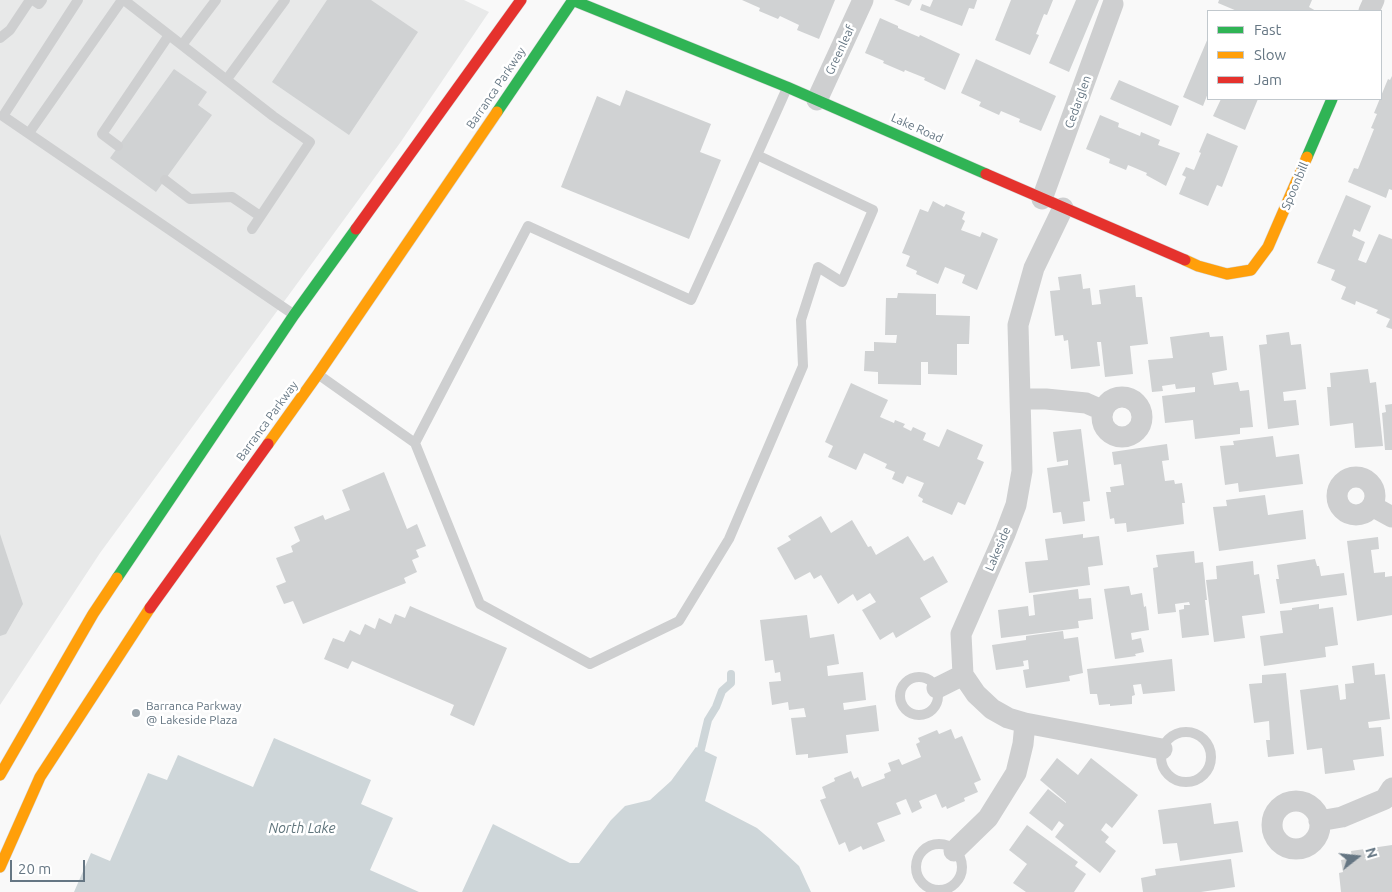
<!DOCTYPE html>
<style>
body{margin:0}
#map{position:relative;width:1392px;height:892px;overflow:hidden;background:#f9f9f9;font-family:Ubuntu,sans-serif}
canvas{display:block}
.legend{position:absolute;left:1207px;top:10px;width:175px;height:90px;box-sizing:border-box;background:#fff;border:1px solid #c1c8cd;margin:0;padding:6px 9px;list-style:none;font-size:15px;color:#657683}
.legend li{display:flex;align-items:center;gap:10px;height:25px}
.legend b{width:25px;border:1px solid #c1c8cd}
.north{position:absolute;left:1332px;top:832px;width:50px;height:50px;-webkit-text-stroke:4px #fff;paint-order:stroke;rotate:74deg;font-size:14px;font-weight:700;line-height:20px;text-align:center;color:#657683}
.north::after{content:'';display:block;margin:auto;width:18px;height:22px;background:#657683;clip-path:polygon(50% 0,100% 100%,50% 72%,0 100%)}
.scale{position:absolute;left:10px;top:860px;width:75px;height:22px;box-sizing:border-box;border:2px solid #657683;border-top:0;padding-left:6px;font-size:15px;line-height:18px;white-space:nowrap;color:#657683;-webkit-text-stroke:4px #fff;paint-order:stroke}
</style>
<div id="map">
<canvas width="1392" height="892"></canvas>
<ul class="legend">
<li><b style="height:6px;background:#30b455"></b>Fast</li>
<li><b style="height:6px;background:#ff9f0a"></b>Slow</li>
<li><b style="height:6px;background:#e5322d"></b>Jam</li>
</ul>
<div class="north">N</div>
<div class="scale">20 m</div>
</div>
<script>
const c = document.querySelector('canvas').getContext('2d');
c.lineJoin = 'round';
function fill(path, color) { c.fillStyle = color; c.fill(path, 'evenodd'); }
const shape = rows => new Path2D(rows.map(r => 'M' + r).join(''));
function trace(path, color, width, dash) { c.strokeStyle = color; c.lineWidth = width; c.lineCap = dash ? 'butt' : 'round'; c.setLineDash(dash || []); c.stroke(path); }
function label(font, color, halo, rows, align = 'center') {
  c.font = font + ' Ubuntu,sans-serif'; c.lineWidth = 5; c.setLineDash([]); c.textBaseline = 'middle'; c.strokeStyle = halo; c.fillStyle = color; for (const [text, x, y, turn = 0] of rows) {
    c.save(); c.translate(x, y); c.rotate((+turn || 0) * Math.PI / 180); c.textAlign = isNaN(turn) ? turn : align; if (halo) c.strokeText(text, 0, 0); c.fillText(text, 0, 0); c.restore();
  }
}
const built = shape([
 [0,0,464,0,489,12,400,143,100,553,0,705]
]);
const water = shape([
 [274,738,371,780,361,804,393,818,370,870,419,892,74,892,91,853,110,861,148,773,167,780,178,755,253,787],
 [696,747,717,757,705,801,757,828,770,839,799,866,811,892,462,892,493,824,570,863,579,863,611,820,625,806,650,800,671,781]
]);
const stream = shape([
 [701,749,708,720,716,707,722,691,731,683,731,674]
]);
const building = shape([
 [327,0,371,0,418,32,349,135,272,82],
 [742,0,835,0,819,39,797,30,799,25,780,16,778,19,759,11,760,8],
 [894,0,912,0,909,6],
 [933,0,977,0,974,9,969,8,962,26,920,10,922,4,930,7],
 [1011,0,1053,0,1047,15,1044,14,1036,34,1039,35,1030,55,995,40],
 [1076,0,1099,0,1069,72,1049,63],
 [1219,0,1312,0,1309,7,1316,11,1237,11,1218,3],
 [880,18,898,26,898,28,919,37,920,35,960,54,945,90,924,80,925,78,905,70,904,72,883,63,884,61,865,53],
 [1208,38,1208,93,1203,106,1183,97],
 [976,59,1056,96,1041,131,1019,122,1020,119,1001,111,999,115,979,106,981,102,961,93],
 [174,69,207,92,198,105,212,115,156,192,110,158],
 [1392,76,1392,190,1389,189,1386,198,1348,182,1354,168,1358,169,1374,129,1371,128,1377,114,1374,113,1388,79,1390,80],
 [1119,80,1179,106,1171,126,1110,99],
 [626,90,711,124,700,152,721,160,689,239,561,187,597,96,620,106],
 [1221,99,1258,99,1245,130,1213,116],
 [1100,115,1119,123,1118,127,1140,136,1141,132,1160,140,1158,145,1180,153,1166,186,1146,175,1147,173,1128,165,1126,170,1109,163,1110,159,1086,149],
 [1207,133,1238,146,1222,187,1217,185,1208,206,1179,194,1186,177,1182,175,1186,167,1194,170,1201,153,1199,152],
 [1346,195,1371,206,1360,232,1354,229,1352,236,1365,242,1358,260,1366,263,1379,234,1392,239,1392,329,1386,327,1390,319,1376,313,1378,310,1356,301,1355,305,1341,299,1346,287,1331,280,1335,270,1317,263],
 [933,201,944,207,946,204,965,212,962,219,965,221,961,230,980,237,982,232,998,239,977,290,962,283,965,275,945,267,938,284,916,274,917,271,906,266,910,256,902,253,920,209,928,212],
 [1081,274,1083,289,1090,288,1092,305,1101,304,1099,290,1135,285,1136,297,1142,297,1148,344,1130,346,1133,374,1105,377,1101,342,1097,342,1100,366,1071,369,1068,340,1064,341,1063,335,1055,336,1050,291,1060,290,1058,277],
 [898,293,936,294,936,315,970,316,969,344,957,344,957,375,928,374,928,362,921,362,921,385,878,384,878,372,864,371,865,351,874,351,874,342,896,343,897,335,885,335,886,298,897,298],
 [1209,332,1210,337,1223,336,1227,370,1212,373,1214,385,1238,382,1240,391,1249,390,1253,427,1240,428,1240,434,1195,439,1193,420,1165,423,1162,396,1195,392,1195,387,1176,389,1175,384,1162,386,1163,391,1152,392,1148,360,1173,358,1170,337],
 [1289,332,1291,345,1301,344,1306,389,1283,392,1284,401,1296,400,1299,425,1268,429,1259,345,1267,344,1266,335],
 [1368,369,1370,383,1376,382,1383,446,1355,448,1353,423,1330,426,1327,387,1331,387,1330,373],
 [851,383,888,400,880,417,894,423,895,420,905,424,903,427,911,431,913,427,926,433,923,440,939,447,947,429,983,445,977,459,984,462,965,505,958,502,952,515,922,502,923,499,918,496,924,483,907,476,903,484,892,479,895,472,885,468,887,464,864,453,856,470,828,457,833,446,825,442],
 [1392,404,1392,450,1385,450,1382,413,1386,412,1385,405],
 [1081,429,1090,501,1083,502,1085,521,1063,524,1061,512,1053,513,1047,468,1068,465,1068,460,1057,462,1053,432],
 [1273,436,1276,457,1299,454,1303,484,1239,492,1238,483,1225,485,1220,446,1234,445,1233,441],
 [1167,444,1169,460,1162,461,1165,481,1174,480,1175,484,1182,483,1185,503,1182,503,1184,524,1127,532,1126,523,1115,524,1114,518,1110,519,1106,492,1111,492,1110,487,1124,485,1121,464,1114,465,1112,452],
 [384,472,407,529,417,524,426,546,416,550,419,557,412,560,417,572,404,578,406,583,303,624,293,601,284,604,276,586,286,582,276,558,293,552,291,546,300,541,294,527,323,515,325,520,350,510,342,490],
 [1265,495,1268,515,1303,510,1306,539,1219,551,1213,507,1227,506,1226,500],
 [821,516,831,533,852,520,868,547,871,546,876,555,908,536,924,561,933,556,948,582,920,598,931,617,896,638,893,632,880,640,862,610,876,602,870,593,857,601,853,594,838,604,821,575,814,579,810,572,795,580,777,548,791,540,788,536],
 [0,534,23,604,6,634,0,636],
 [1083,534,1083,538,1099,536,1103,565,1088,567,1090,585,1029,593,1025,562,1048,560,1045,539],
 [1378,537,1379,549,1371,550,1374,573,1385,572,1385,577,1392,576,1392,615,1357,621,1347,541],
 [1194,551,1195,563,1203,562,1207,600,1205,600,1209,635,1182,638,1179,610,1184,609,1184,605,1190,605,1189,602,1175,604,1176,612,1158,614,1153,568,1158,567,1156,555],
 [1315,559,1317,566,1319,566,1321,576,1344,573,1347,595,1280,604,1276,579,1279,579,1277,565],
 [1253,561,1254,575,1259,574,1265,613,1242,616,1245,638,1214,642,1206,580,1217,579,1216,566],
 [1129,586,1131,595,1142,593,1144,607,1146,606,1149,630,1131,633,1132,640,1141,638,1144,652,1135,654,1136,656,1115,659,1104,589],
 [1078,589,1079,599,1091,598,1093,619,1078,621,1079,628,1001,638,998,610,1028,606,1029,616,1035,615,1033,595],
 [1319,604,1319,609,1333,607,1338,645,1325,647,1326,657,1264,666,1260,636,1283,633,1280,611,1292,610,1292,608],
 [410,606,507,648,474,726,450,715,454,705,352,661,348,669,324,659,333,638,344,642,350,630,360,635,365,624,375,629,379,618,391,624,395,614,405,618],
 [807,615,810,638,834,634,839,664,827,666,828,676,863,672,866,700,843,703,844,710,876,705,879,731,846,735,848,753,808,758,808,754,796,755,791,718,806,717,804,708,789,710,788,702,772,705,769,682,781,681,780,672,775,673,773,660,765,661,760,620],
 [1063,631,1064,639,1078,637,1083,673,1069,676,1070,681,1026,688,1023,670,1029,669,1028,660,1023,661,1024,666,996,670,992,645,1026,640,1026,636],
 [1172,659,1175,691,1143,694,1141,684,1133,685,1135,695,1132,696,1132,704,1110,706,1110,704,1099,705,1097,694,1090,694,1087,669],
 [1374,663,1375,675,1385,674,1390,719,1368,722,1369,728,1381,727,1384,756,1353,760,1355,770,1325,774,1322,748,1307,750,1300,690,1338,685,1340,700,1346,699,1345,684,1354,683,1352,666],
 [1286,673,1294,754,1268,757,1266,740,1270,740,1269,721,1254,723,1249,684,1262,683,1262,675],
 [951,729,955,739,962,736,981,780,974,783,978,792,964,798,965,801,947,809,946,806,942,808,936,794,919,801,922,808,912,813,906,799,896,803,901,814,877,823,885,841,863,850,861,846,849,852,845,842,839,845,820,800,826,798,822,787,835,781,834,778,851,771,854,779,858,777,862,787,885,778,884,774,891,771,888,763,899,759,902,765,921,757,916,744,920,742,918,738,937,730,939,734],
 [1057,758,1078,775,1091,758,1138,795,1112,828,1106,823,1101,830,1109,837,1105,842,1116,851,1100,873,1055,837,1064,825,1059,821,1052,831,1029,813,1048,789,1066,803,1066,802,1040,780],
 [1211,803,1214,824,1238,821,1243,852,1180,861,1177,843,1163,844,1158,810],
 [1027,825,1078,862,1075,866,1086,874,1074,892,1026,892,1013,883,1027,864,1009,850],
 [1392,845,1392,892,1341,892,1339,873,1343,872,1341,860,1352,858,1351,851],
 [1231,859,1235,887,1201,892,1143,892,1141,878,1156,875,1155,869]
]);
const lane = shape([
 [33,0,39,4,42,0],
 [78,0,3,116,293,314],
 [124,0,273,116,310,142,252,229],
 [0,38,10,30,30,0],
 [182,45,216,0],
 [227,79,285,0],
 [29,133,122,0],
 [118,146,102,134,169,35],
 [757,155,873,210,842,282,818,267,801,320,803,366,729,539,679,621,590,664,480,604,415,443,528,226,691,300,757,155,787,88],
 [165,180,190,199,232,197,260,216],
 [319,375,415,443],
 '900 696a19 19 0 1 1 38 0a19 19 0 1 1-38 0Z',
 '1161 757a25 25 0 1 1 50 0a25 25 0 1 1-50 0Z',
 '916 867a23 23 0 1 1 46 0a23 23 0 1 1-46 0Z'
]);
const street = shape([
 [1369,11,1374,0],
 [817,100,863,0],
 [1042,199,1113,4],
 [1063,208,1034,268,1018,325,1022,471,1016,505,1005,534,961,634,963,675,976,694,992,709,1008,718,1025,723,1162,749],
 '1102 417a20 20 0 1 1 40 0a20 20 0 1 1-40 0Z',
 [1020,399,1046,399,1086,403,1102,410],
 '1337 496a19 19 0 1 1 38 0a19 19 0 1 1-38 0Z',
 [1372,506,1392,517],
 [937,688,963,675],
 '1272 825a24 24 0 1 1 48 0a24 24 0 1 1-48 0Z',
 [1319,821,1342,817,1385,799,1392,788],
 [954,851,988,818,1016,773,1023,744,1025,723]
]);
const fast = shape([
 [572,0,787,87,986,174],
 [497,112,573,0],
 [1307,157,1332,99],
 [117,578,294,315,356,229]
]);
const slow = shape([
 [1185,260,1198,266,1227,274,1251,270,1268,247,1307,157],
 [268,444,318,374,497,112],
 [0,775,93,614,117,578],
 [0,867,40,777,150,608]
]);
const jam = shape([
 [986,174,1185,260],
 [356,229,521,0],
 [150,608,268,444]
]);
const markers = [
 [136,713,5,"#99a4ac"]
];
const streetNames = [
 ["Greenleaf",840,50,-65],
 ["Barranca Parkway",496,88,-56],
 ["Cedarglen",1078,102,-70],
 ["Lake Road",917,128,24],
 ["Spoonbill",1295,186,-67],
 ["Barranca Parkway",267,421,-54],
 ["Lakeside",998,549,-67]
];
const poiNames = [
 ["Barranca Parkway",146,706],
 ["@ Lakeside Plaza",146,720]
];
const waterNames = [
 ["North Lake",302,828]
];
fill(built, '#e8e9e9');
fill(water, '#ced6d9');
trace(stream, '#ced6d9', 8);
fill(building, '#d0d2d3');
trace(fast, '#d5d6d7', 12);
trace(slow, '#d5d6d7', 12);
trace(jam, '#d5d6d7', 12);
trace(lane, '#cecfd0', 10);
trace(street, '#cecfd0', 21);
trace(fast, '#30b455', 11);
trace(slow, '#ff9f0a', 11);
trace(jam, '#e5322d', 11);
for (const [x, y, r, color] of markers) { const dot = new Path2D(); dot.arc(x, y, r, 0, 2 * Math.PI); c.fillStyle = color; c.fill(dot); trace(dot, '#fff', 2); }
label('12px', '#657683', '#fff', streetNames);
label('12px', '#657683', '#fff', poiNames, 'left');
label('italic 14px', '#60757c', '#fff', waterNames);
</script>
